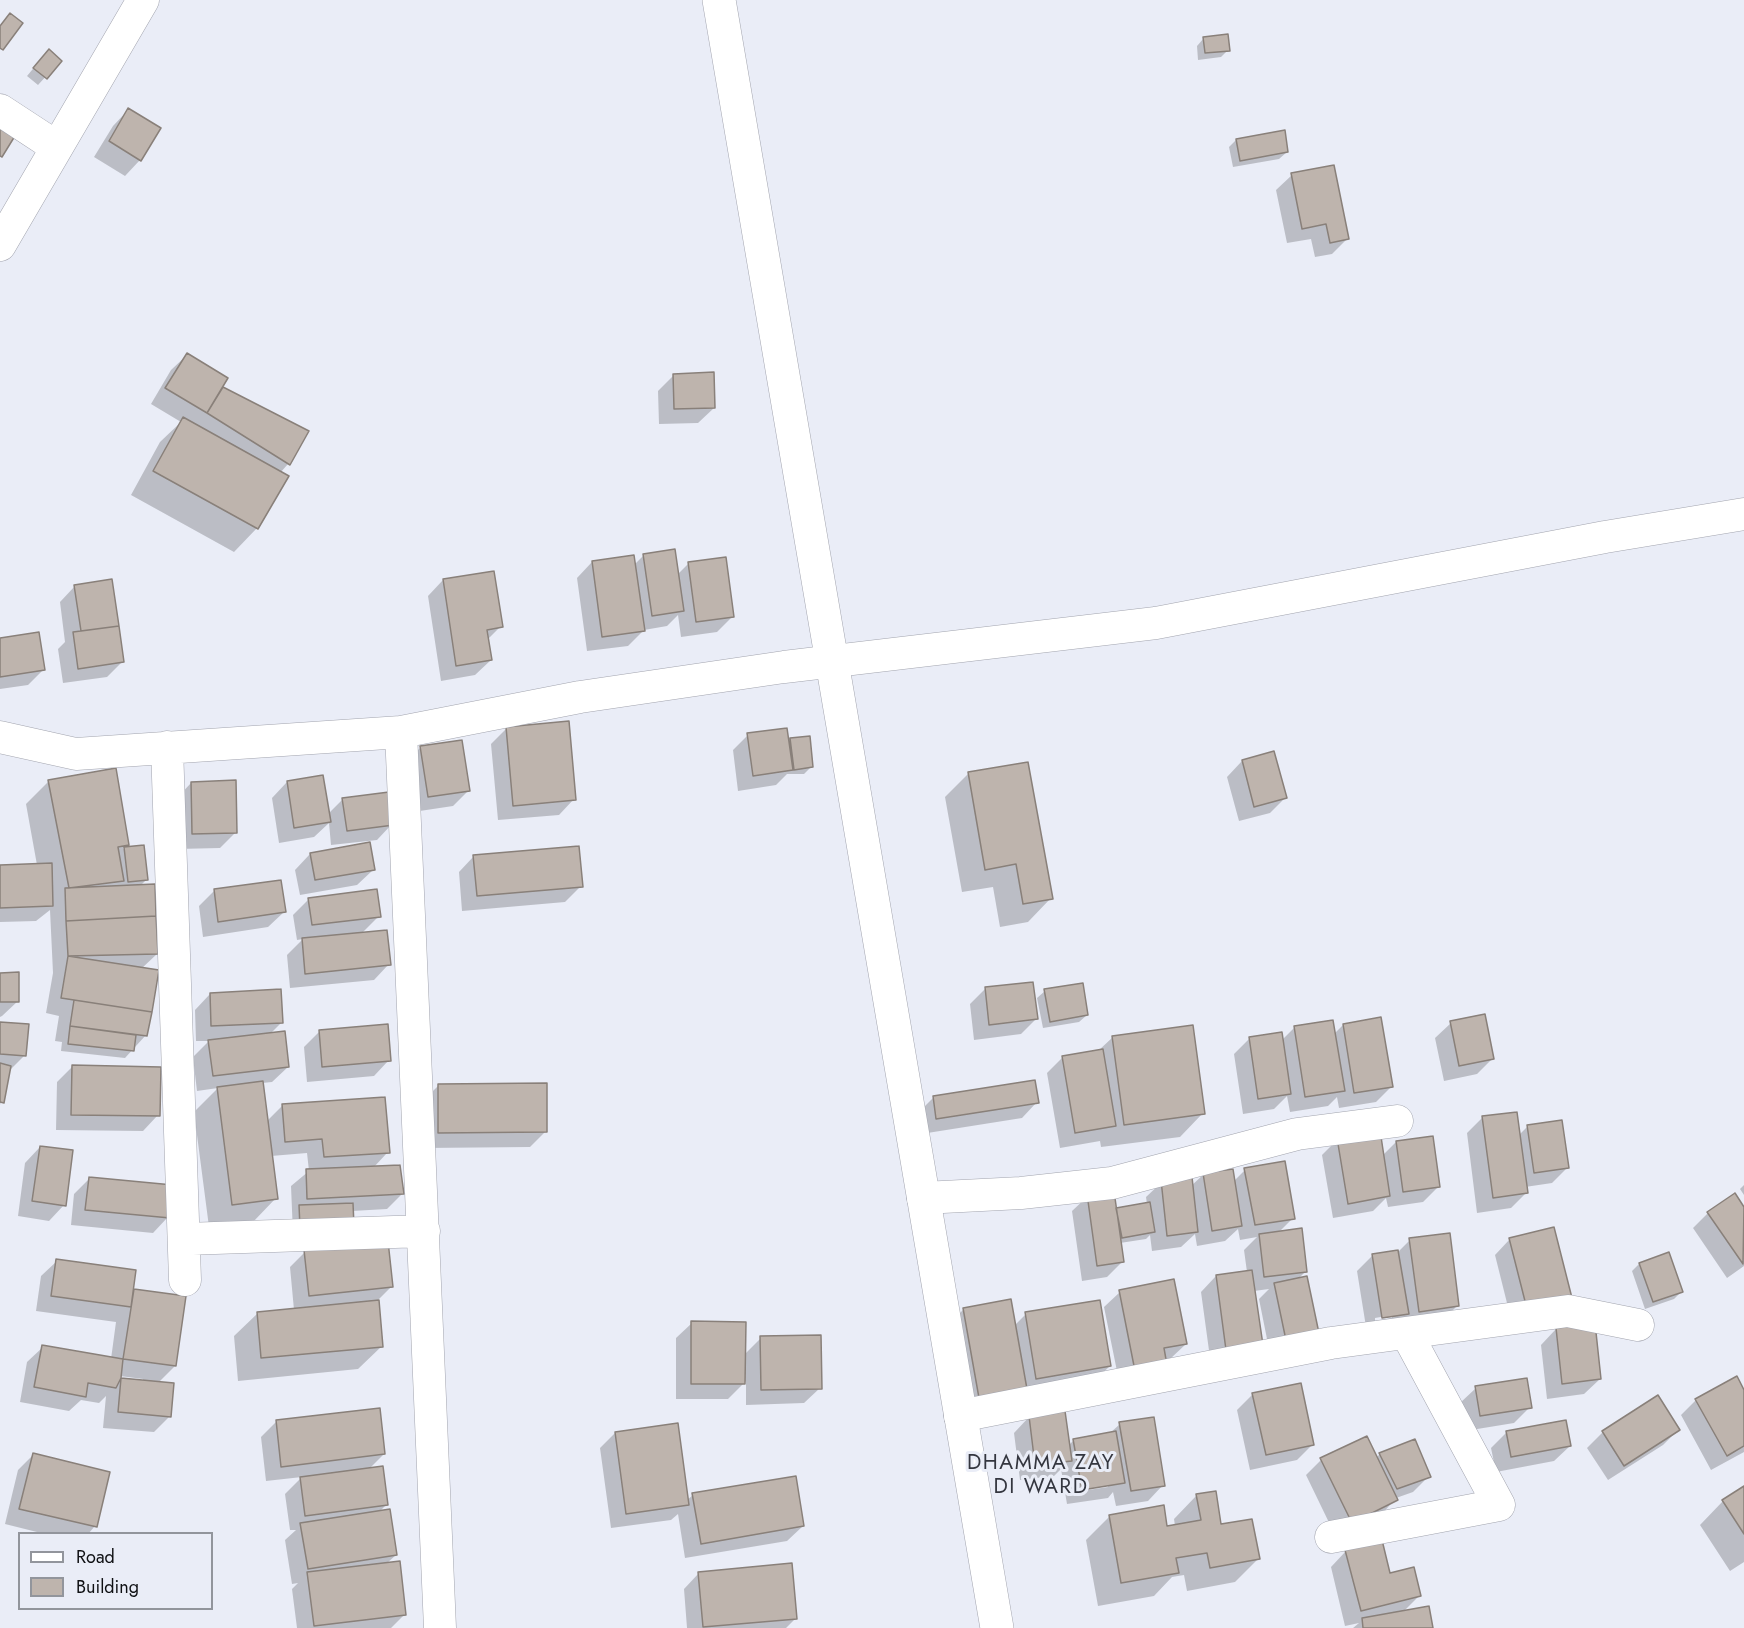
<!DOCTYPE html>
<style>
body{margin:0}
#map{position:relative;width:1744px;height:1628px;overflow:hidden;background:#eaedf7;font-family:Jost,sans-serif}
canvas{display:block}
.legend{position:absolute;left:18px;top:1532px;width:195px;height:78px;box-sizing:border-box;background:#eaedf7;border:2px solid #92959c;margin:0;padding:8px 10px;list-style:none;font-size:18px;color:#0f1013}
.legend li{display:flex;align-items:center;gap:12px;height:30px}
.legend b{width:30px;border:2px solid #92959c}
</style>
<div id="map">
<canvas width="1744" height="1628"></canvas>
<ul class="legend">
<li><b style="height:8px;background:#fff"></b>Road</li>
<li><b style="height:16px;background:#beb4ad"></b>Building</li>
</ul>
</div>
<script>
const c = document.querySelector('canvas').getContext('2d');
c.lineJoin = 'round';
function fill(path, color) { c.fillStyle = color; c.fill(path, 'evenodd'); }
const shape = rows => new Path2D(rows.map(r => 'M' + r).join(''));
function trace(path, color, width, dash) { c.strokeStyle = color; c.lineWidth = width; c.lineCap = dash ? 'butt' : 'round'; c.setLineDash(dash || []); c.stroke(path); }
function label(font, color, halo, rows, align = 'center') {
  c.font = font + ' Jost,sans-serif'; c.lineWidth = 6; c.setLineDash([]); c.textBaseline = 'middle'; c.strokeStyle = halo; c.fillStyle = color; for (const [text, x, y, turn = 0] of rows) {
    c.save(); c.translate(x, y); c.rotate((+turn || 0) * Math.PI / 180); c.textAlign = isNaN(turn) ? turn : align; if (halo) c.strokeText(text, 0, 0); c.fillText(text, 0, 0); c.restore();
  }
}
const shadow = shape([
 [1204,38,1228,50,1221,57,1198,60,1197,46],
 [42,58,60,61,38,85,27,76],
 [128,110,140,160,125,176,94,157,113,126],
 [1236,140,1287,152,1279,159,1233,167,1229,147],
 [1292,175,1348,238,1332,254,1315,257,1311,239,1287,243,1276,190],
 [187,355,221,387,307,432,288,464,280,473,287,476,257,528,234,552,131,495,160,442,181,422,151,404,171,370],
 [674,375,714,408,698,423,659,424,658,391],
 [644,555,678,574,689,563,733,616,717,632,681,637,678,615,667,626,644,630,628,646,587,651,577,578,592,562,634,565],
 [443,580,501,626,487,640,491,660,475,675,441,681,428,596],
 [75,586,122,662,107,677,63,683,58,649,65,642,60,602],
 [0,639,43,670,28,685,0,689],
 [507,728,574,799,559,815,498,820,491,744],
 [748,735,788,743,791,740,811,767,804,774,787,774,776,785,738,791,733,750],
 [421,747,468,791,453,806,413,812,405,763],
 [1242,761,1286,797,1270,813,1239,821,1227,777],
 [1027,763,1051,898,1028,922,1000,927,993,887,962,892,945,797,968,774],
 [49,781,127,844,123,849,143,847,146,880,140,886,157,954,141,969,146,1035,125,1058,61,1051,62,1042,55,1041,59,1016,46,1013,53,973,50,910,36,921,0,922,0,867,37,865,26,804],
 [287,782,328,814,343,799,392,824,377,840,331,845,329,823,314,837,279,843,272,798],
 [191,783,236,832,220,848,177,849,176,799],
 [310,854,373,870,357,885,300,895,295,870],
 [474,856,581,886,565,902,462,911,459,872],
 [214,891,284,912,268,927,203,937,199,906],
 [309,899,379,916,361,934,389,964,374,980,290,988,287,955,303,939,297,940,293,915],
 [0,974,18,1001,2,1016,0,1017],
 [985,989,1037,1018,1021,1034,974,1040,970,1004],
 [1045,991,1087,1015,1079,1022,1043,1028,1037,998],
 [210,994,281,1023,270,1034,288,1067,272,1082,262,1083,267,1121,282,1106,388,1152,373,1168,403,1193,387,1209,352,1211,293,1234,291,1186,309,1171,307,1153,271,1156,276,1198,253,1222,209,1227,194,1112,218,1088,197,1091,193,1057,209,1041,196,1041,195,1010],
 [0,1023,25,1055,9,1071,0,1105],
 [1451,1023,1492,1059,1477,1074,1444,1081,1435,1038],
 [1343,1025,1392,1086,1376,1102,1339,1108,1337,1097,1328,1106,1290,1112,1287,1096,1274,1109,1243,1114,1234,1054,1249,1039,1282,1040,1294,1028,1334,1034],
 [320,1031,389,1060,374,1076,307,1082,304,1047],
 [1113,1037,1203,1113,1180,1137,1101,1147,1100,1141,1060,1148,1047,1073,1063,1057,1098,1051],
 [72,1067,158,1115,143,1131,56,1130,57,1082],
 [439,1085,546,1131,530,1147,424,1148,423,1101],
 [934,1097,1037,1102,1022,1118,921,1134,918,1113],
 [1516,1113,1519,1135,1528,1126,1568,1167,1552,1183,1525,1187,1526,1193,1511,1208,1477,1213,1467,1133,1482,1118],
 [1338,1139,1382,1156,1396,1142,1438,1187,1423,1202,1388,1207,1386,1198,1373,1211,1333,1218,1322,1155],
 [40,1147,64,1205,49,1221,18,1216,25,1163],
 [1245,1170,1293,1218,1279,1232,1305,1272,1298,1279,1318,1337,1271,1359,1259,1299,1269,1289,1254,1291,1261,1345,1211,1365,1201,1292,1216,1276,1247,1272,1244,1250,1257,1237,1240,1240,1238,1229,1225,1241,1197,1246,1195,1234,1181,1247,1152,1251,1150,1235,1146,1239,1120,1243,1122,1262,1107,1277,1082,1281,1072,1211,1088,1196,1115,1210,1147,1204,1146,1197,1162,1182,1191,1186,1204,1174,1234,1181],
 [89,1179,168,1217,153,1233,71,1225,74,1194],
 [1744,1185,1744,1195,1740,1189],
 [1734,1195,1744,1210,1744,1266,1727,1278,1693,1228,1708,1213],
 [1510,1239,1571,1297,1512,1323,1495,1255],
 [1410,1240,1458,1305,1442,1321,1367,1333,1357,1271,1372,1256,1397,1253],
 [1392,1315,1392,1318,1375,1321,1375,1318],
 [305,1252,391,1287,377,1301,382,1346,358,1369,238,1381,234,1336,258,1313,294,1310,290,1267],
 [57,1261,132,1290,184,1297,175,1366,158,1383,170,1416,154,1432,103,1428,106,1396,99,1403,81,1400,69,1411,20,1402,27,1362,43,1347,111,1359,116,1322,36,1311,41,1276],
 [120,1376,143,1379,143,1382,121,1380,119,1383],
 [1639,1264,1681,1292,1674,1299,1645,1309,1632,1271],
 [1120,1292,1186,1344,1170,1359,1120,1386,1104,1307],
 [964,1309,1014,1326,1026,1314,1110,1366,1094,1381,964,1412,948,1325],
 [692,1323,744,1355,761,1338,820,1388,804,1403,746,1405,746,1381,728,1399,676,1399,676,1338],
 [1556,1329,1600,1379,1584,1394,1547,1399,1541,1345],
 [1476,1388,1530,1407,1514,1423,1465,1431,1460,1403],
 [1744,1393,1744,1452,1711,1470,1681,1415,1696,1400],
 [1253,1394,1313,1444,1297,1460,1250,1470,1237,1410],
 [1658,1397,1678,1430,1663,1445,1608,1480,1587,1448,1603,1432],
 [1029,1417,1068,1446,1074,1440,1109,1434,1120,1424,1163,1485,1148,1501,1116,1506,1113,1492,1108,1498,1067,1504,1061,1469,1054,1476,1020,1480,1014,1433],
 [1108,1484,1108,1487,1075,1492,1074,1489],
 [277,1421,384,1454,368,1470,386,1505,379,1512,396,1555,386,1564,405,1614,391,1628,297,1628,292,1589,298,1583,292,1584,285,1540,296,1530,290,1530,285,1494,302,1477,266,1481,261,1437],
 [1507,1432,1570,1446,1554,1461,1496,1472,1491,1448],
 [615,1433,686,1501,693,1495,803,1526,787,1541,685,1558,678,1514,671,1520,611,1528,600,1448],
 [1380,1454,1429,1476,1413,1492,1396,1498,1381,1515,1336,1537,1306,1475,1321,1460,1376,1458],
 [33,1455,95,1526,88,1534,45,1534,5,1524,18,1470],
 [1744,1488,1744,1562,1730,1571,1700,1525,1723,1501],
 [1197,1495,1220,1526,1258,1559,1235,1582,1187,1591,1184,1575,1172,1577,1154,1596,1098,1606,1086,1540,1110,1516,1166,1528,1175,1526,1174,1519],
 [1346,1551,1420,1595,1403,1612,1431,1628,1353,1628,1359,1623,1345,1626,1331,1567],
 [699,1573,796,1618,786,1628,687,1628,684,1589]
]);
const building = shape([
 [10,13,23,23,3,50,0,48,0,26,10,13],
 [1228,34,1230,51,1205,53,1203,37,1228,34],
 [49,49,62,61,47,79,33,68,49,49],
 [128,108,161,128,141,161,109,141,128,108],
 [0,120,18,131,2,157,0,156,0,120],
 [1285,130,1288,152,1240,161,1236,139,1285,130],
 [1334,165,1349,239,1330,243,1326,224,1302,229,1291,173,1334,165],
 [187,353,228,378,207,413,165,388,187,353],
 [714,372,715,408,674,409,673,374,714,372],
 [223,387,309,431,290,465,207,413,223,387],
 [183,417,289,476,258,529,153,471,183,417],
 [675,549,684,611,652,616,643,554,675,549],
 [634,555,645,631,602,637,592,561,634,555],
 [726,557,734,617,696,622,688,562,726,557],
 [494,571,503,627,487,630,492,660,456,666,443,579,494,571],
 [112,579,119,626,81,631,74,585,112,579],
 [119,626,124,662,78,669,73,632,119,626],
 [39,632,45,670,0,677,0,638,39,632],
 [569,721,576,800,513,806,506,727,569,721],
 [787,728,793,770,753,776,747,733,787,728],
 [810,736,813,767,794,770,790,738,810,736],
 [462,740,470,791,428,797,420,746,462,740],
 [1274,751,1287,798,1254,807,1242,760,1274,751],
 [1028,762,1053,899,1023,904,1016,864,985,870,968,772,1028,762],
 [116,768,129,845,118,847,124,881,69,888,48,780,116,768],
 [323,775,331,822,294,828,287,781,323,775],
 [236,780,237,833,192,834,191,782,236,780],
 [389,792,394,825,347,831,342,798,389,792],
 [370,842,375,870,315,880,310,853,370,842],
 [144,845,148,880,128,882,124,847,144,845],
 [579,846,583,887,477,896,473,855,579,846],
 [52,863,53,906,0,908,0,865,52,863],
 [281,880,286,912,218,922,214,889,281,880],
 [155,884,156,916,66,921,65,888,155,884],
 [377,889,381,917,312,925,308,898,377,889],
 [156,916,158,954,68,956,66,921,156,916],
 [387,930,391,965,305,974,302,938,387,930],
 [68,956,159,970,152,1012,61,998,68,956],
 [19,972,19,1002,0,1002,0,973,19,972],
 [1033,982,1038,1019,989,1025,985,987,1033,982],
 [1083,983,1088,1015,1050,1022,1044,989,1083,983],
 [281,989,283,1023,211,1026,210,993,281,989],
 [74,1000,152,1012,147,1036,70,1026,74,1000],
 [1485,1014,1494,1059,1459,1066,1450,1021,1485,1014],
 [1381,1017,1393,1087,1354,1093,1343,1024,1381,1017],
 [1333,1020,1345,1091,1305,1097,1294,1026,1333,1020],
 [0,1022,29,1024,26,1056,0,1054,0,1022],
 [388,1024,391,1061,322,1067,319,1030,388,1024],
 [1193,1025,1205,1114,1124,1125,1112,1036,1193,1025],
 [70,1026,136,1035,134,1051,68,1044,70,1026],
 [285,1031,289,1067,213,1076,208,1040,285,1031],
 [1282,1032,1291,1094,1258,1099,1249,1037,1282,1032],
 [1103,1049,1116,1126,1075,1133,1062,1056,1103,1049],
 [0,1063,11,1066,4,1103,0,1102,0,1063],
 [72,1065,161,1067,160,1116,71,1115,72,1065],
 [1035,1080,1039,1103,936,1119,933,1096,1035,1080],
 [263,1081,278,1199,232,1205,217,1087,263,1081],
 [547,1083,547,1132,438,1133,438,1084,547,1083],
 [385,1097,390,1153,324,1157,322,1139,285,1142,282,1104,385,1097],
 [1517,1112,1528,1193,1493,1198,1482,1116,1517,1112],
 [1562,1120,1569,1168,1534,1173,1527,1125,1562,1120],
 [1380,1130,1390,1196,1348,1204,1337,1138,1380,1130],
 [1433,1136,1440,1187,1403,1192,1396,1141,1433,1136],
 [40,1146,73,1150,66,1206,32,1201,40,1146],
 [1285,1161,1295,1219,1255,1225,1244,1168,1285,1161],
 [400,1165,404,1194,307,1199,306,1169,400,1165],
 [1233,1169,1242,1226,1212,1231,1203,1173,1233,1169],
 [89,1177,173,1185,170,1218,85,1210,89,1177],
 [1192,1177,1198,1232,1167,1236,1161,1180,1192,1177],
 [1114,1191,1124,1262,1097,1266,1087,1194,1114,1191],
 [1735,1193,1744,1207,1743,1264,1707,1212,1735,1193],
 [1150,1202,1155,1232,1122,1238,1116,1208,1150,1202],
 [353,1203,354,1226,300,1228,299,1205,353,1203],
 [1554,1227,1572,1298,1527,1309,1509,1238,1554,1227],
 [1302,1228,1307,1272,1264,1277,1259,1234,1302,1228],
 [1450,1233,1459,1306,1419,1312,1409,1238,1450,1233],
 [388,1241,393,1287,309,1296,304,1250,388,1241],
 [1398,1250,1409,1314,1382,1318,1372,1254,1398,1250],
 [1669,1252,1683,1292,1653,1302,1639,1263,1669,1252],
 [56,1259,136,1270,131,1307,51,1296,56,1259],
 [1252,1270,1263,1345,1226,1350,1216,1275,1252,1270],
 [1307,1276,1320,1338,1287,1345,1274,1283,1307,1276],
 [1174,1279,1187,1344,1164,1348,1167,1365,1135,1371,1119,1290,1174,1279],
 [134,1289,186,1296,176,1366,123,1359,134,1289],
 [1011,1299,1027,1389,979,1398,963,1308,1011,1299],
 [379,1300,383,1347,261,1358,257,1312,379,1300],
 [1100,1300,1111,1366,1036,1379,1025,1312,1100,1300],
 [691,1321,746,1322,745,1384,691,1384,691,1321],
 [1595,1323,1601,1379,1562,1384,1556,1328,1595,1323],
 [821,1335,822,1389,761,1390,760,1336,821,1335],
 [42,1345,123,1359,121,1378,116,1388,88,1383,86,1397,34,1387,42,1345],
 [1737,1376,1744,1390,1744,1446,1727,1456,1695,1399,1737,1376],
 [121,1378,174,1383,171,1417,118,1412,121,1378],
 [1527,1378,1532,1408,1480,1416,1475,1386,1527,1378],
 [1301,1383,1314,1445,1266,1455,1252,1393,1301,1383],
 [1658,1395,1680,1430,1624,1466,1602,1431,1658,1395],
 [380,1408,385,1454,281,1467,276,1420,380,1408],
 [1065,1411,1072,1461,1035,1465,1029,1416,1065,1411],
 [1154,1417,1165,1486,1131,1491,1119,1422,1154,1417],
 [1566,1420,1571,1446,1511,1457,1506,1431,1566,1420],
 [678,1423,689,1505,626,1514,615,1432,678,1423],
 [1116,1431,1125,1483,1082,1490,1073,1439,1116,1431],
 [1367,1436,1398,1500,1352,1523,1320,1458,1367,1436],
 [1415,1439,1431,1477,1397,1489,1379,1453,1415,1439],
 [33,1453,110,1472,97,1527,19,1509,33,1453],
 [383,1466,388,1505,305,1516,300,1477,383,1466],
 [796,1476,804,1526,701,1544,692,1493,796,1476],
 [1744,1486,1744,1534,1722,1500,1744,1486],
 [1216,1491,1221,1524,1252,1519,1260,1559,1210,1568,1207,1553,1176,1558,1179,1573,1121,1583,1109,1515,1164,1505,1167,1526,1201,1520,1196,1494,1216,1491],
 [390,1509,397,1555,308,1569,300,1523,390,1509],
 [1382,1540,1390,1573,1414,1567,1421,1596,1361,1611,1345,1550,1382,1540],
 [400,1561,406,1615,314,1626,307,1572,400,1561],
 [792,1563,797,1619,703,1627,698,1572,792,1563],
 [1429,1606,1433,1628,1363,1628,1362,1618,1429,1606]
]);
const minor = shape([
 [0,110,55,146],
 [0,245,143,0],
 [401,732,580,697,784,667,1156,623,1605,537,1744,514],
 [0,737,76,754,401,732,440,1628],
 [167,747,185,1280],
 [923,1198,1021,1193,1112,1183,1297,1134,1397,1121],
 [185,1239,424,1231],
 [960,1416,1331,1343,1568,1311,1638,1325],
 [1331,1537,1499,1505,1407,1334]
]);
const tertiary = shape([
 [719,0,997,1628]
]);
const quarterNames = [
 ["DHAMMA ZAY",1041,1464],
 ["DI WARD",1041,1488]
];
fill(shadow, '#0003');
fill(building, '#beb4ad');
trace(building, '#89807a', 1.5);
trace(minor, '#a2a4ae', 33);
trace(tertiary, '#a2a4ae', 34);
trace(minor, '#fff', 32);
trace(tertiary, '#fff', 33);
c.letterSpacing = '1.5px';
label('21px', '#34363f', '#eaedf7', quarterNames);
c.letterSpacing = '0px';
</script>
